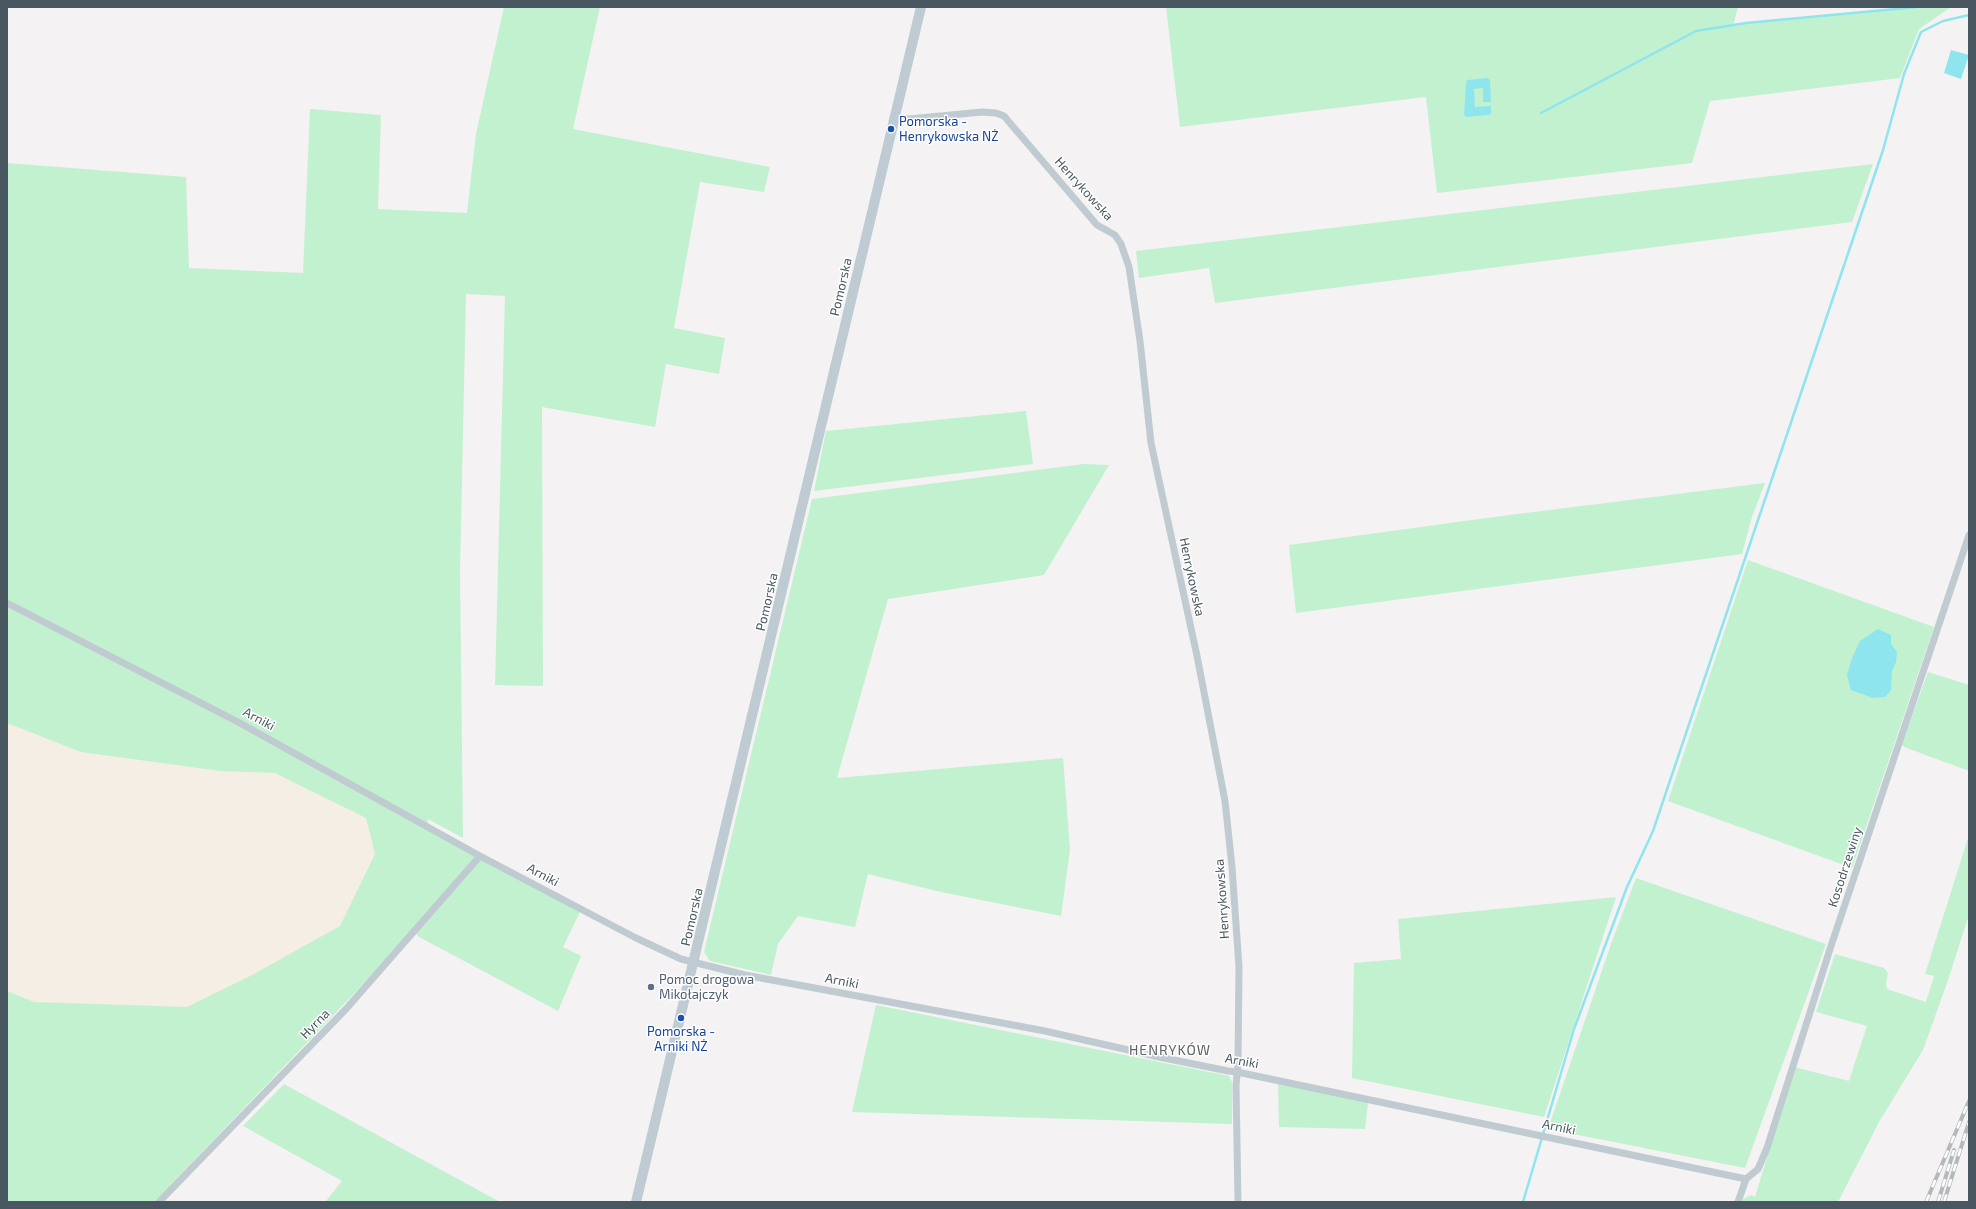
<!DOCTYPE html>
<meta charset="utf-8">
<style>
body{margin:0}
#map{position:relative;width:1976px;height:1209px;overflow:hidden;background:#f4f2f3;font-family:"Exo 2",sans-serif}
canvas{display:block}
.frame{position:absolute;inset:0;border:8px solid #495860;pointer-events:none}
</style>
<div id="map">
<canvas width="1976" height="1209"></canvas>
<div class="frame"></div>
</div>
<script>
const c = document.querySelector('canvas').getContext('2d');
c.lineJoin = 'round';
function fill(path, color) { c.fillStyle = color; c.fill(path, 'evenodd'); }
const shape = rows => new Path2D(rows.map(r => 'M' + r).join(''));
function trace(path, color, width, dash) { c.strokeStyle = color; c.lineWidth = width; c.lineCap = dash ? 'butt' : 'round'; c.setLineDash(dash || []); c.stroke(path); }
function label(font, color, halo, rows, align = 'center') {
  c.font = font + ' "Exo 2",sans-serif'; c.lineWidth = 3; c.setLineDash([]); c.textBaseline = 'middle'; c.strokeStyle = halo; c.fillStyle = color; for (const [text, x, y, turn = 0] of rows) {
    c.save(); c.translate(x, y); c.rotate((+turn || 0) * Math.PI / 180); c.textAlign = isNaN(turn) ? turn : align; if (halo) c.strokeText(text, 0, 0); c.fillText(text, 0, 0); c.restore();
  }
}
const green = shape([
 [504,7,600,7,573,129,770,167,764,192,700,182,674,328,725,338,719,374,666,364,655,427,542,407,543,686,495,685,505,296,466,294,460,571,463,838,428,819,428,825,581,910,563,947,581,956,558,1011,419,937,414,931,154,1202,7,1202,7,163,186,177,189,268,303,273,310,109,381,115,378,209,467,213,476,134],
 [1166,7,1738,7,1733,26,1746,23,1917,7,1951,7,1919,29,1900,78,1710,101,1692,163,1437,193,1426,97,1180,127],
 [1873,164,1852,222,1215,303,1209,268,1139,278,1136,251],
 [1026,411,1033,464,814,491,826,431],
 [1084,464,1109,465,1044,575,888,599,837,778,1063,758,1070,850,1061,916,941,892,868,874,855,927,798,916,778,944,771,975,710,961,704,952,812,499],
 [1765,483,1752,517,1742,554,1296,613,1289,545,1494,517],
 [1748,560,1934,627,1852,868,1668,801],
 [1928,672,1969,685,1969,771,1904,747,1902,744],
 [1969,835,1969,915,1947,983,1923,1050,1879,1122,1838,1202,1738,1202,1751,1195,1755,1197,1794,1067,1849,1081,1867,1026,1816,1012,1835,954,1884,968,1888,973,1886,984,1887,989,1926,1002,1934,976,1925,974],
 [1636,878,1826,944,1745,1168,1548,1129,1612,941],
 [1616,897,1544,1117,1352,1078,1354,963,1401,959,1398,919],
 [876,1005,1229,1076,1232,1082,1232,1124,852,1112],
 [284,1084,500,1202,325,1202,342,1181,243,1126],
 [1278,1084,1368,1102,1365,1129,1279,1127]
]);
const sand = shape([
 [7,723,81,752,220,771,275,773,366,818,375,854,340,926,252,975,187,1007,34,1002,7,991]
]);
const water = shape([
 [1951,50,1969,55,1961,79,1944,73],
 [1487,78,1490,80,1491,102,1483,102,1483,88,1474,89,1475,107,1491,106,1491,113,1489,115,1466,117,1464,115,1466,83,1467,80],
 [1878,629,1891,635,1891,644,1897,652,1896,662,1892,671,1891,690,1885,697,1873,698,1851,690,1847,675,1852,658,1860,641]
]);
const stream = shape([
 [1541,113,1696,31,1746,23,1917,7],
 [1523,1202,1574,1029,1627,887,1653,831,1883,150,1904,74,1921,32,1943,21,1969,15]
]);
const street = shape([
 [894,117,909,119,982,112,996,113,1004,116,1097,225,1115,235,1121,244,1129,267,1140,341,1151,443,1197,656,1225,801,1232,867,1239,967,1238,1062,1236,1086,1238,1202],
 [7,603,238,722,480,856,636,938,681,959,745,975,1045,1031,1159,1057,1228,1071,1237,1072,1746,1179],
 [159,1202,346,1009,480,856],
 [1738,1202,1746,1179,1758,1169,1767,1148,1831,946,1969,535]
]);
const secondary = shape([
 [636,1202,921,7]
]);
const rail = shape([
 [1926,1202,1969,1101],
 [1938,1202,1954,1150],
 [1944,1202,1969,1122]
]);
const markers = [
 [891,129,4,"#1a4fb4"],
 [651,987,4,"#5c6f8a"],
 [681,1018,4,"#1a4fb4"]
];
const transitNames = [
 ["Pomorska -",899,122],
 ["Henrykowska NŻ",899,137],
 ["Pomorska -",681,1032,"center"],
 ["Arniki NŻ",681,1047,"center"]
];
const streetNames = [
 ["Henrykowska",1084,189,48],
 ["Pomorska",841,287,-77],
 ["Henrykowska",1192,577,78],
 ["Pomorska",767,602,-77],
 ["Arniki",259,719,28],
 ["Kosodrzewiny",1845,867,-72],
 ["Arniki",543,875,28],
 ["Henrykowska",1222,899,-94],
 ["Pomorska",692,917,-77],
 ["Arniki",842,981,11],
 ["Hyrna",315,1024,-46],
 ["Arniki",1242,1061,10],
 ["Arniki",1559,1127,12]
];
const serviceNames = [
 ["Pomoc drogowa",659,980],
 ["Mikołajczyk",659,995]
];
const neighbourhoodNames = [
 ["HENRYKÓW",1170,1050]
];
fill(green, '#c2f1cf');
fill(sand, '#f5eee4');
fill(water, '#8fe5ee');
trace(stream, '#8fe5ee', 2.5);
trace(street, '#c0cbd1', 7);
trace(secondary, '#becbd3', 10);
trace(rail, '#b4b8bc', 4);
trace(rail, '#fff', 2.5, [8]);
for (const [x, y, r, color] of markers) { const dot = new Path2D(); dot.arc(x, y, r, 0, 2 * Math.PI); c.fillStyle = color; c.fill(dot); trace(dot, '#fff', 1.5); }
label('13px', '#164399', '#fff', transitNames, 'left');
label('13px', '#495860', '#fff', streetNames);
label('13px', '#4e5e75', '#fff', serviceNames, 'left');
c.letterSpacing = '1px';
label('14px', '#5e6367', '#fff', neighbourhoodNames);
c.letterSpacing = '0px';
</script>
